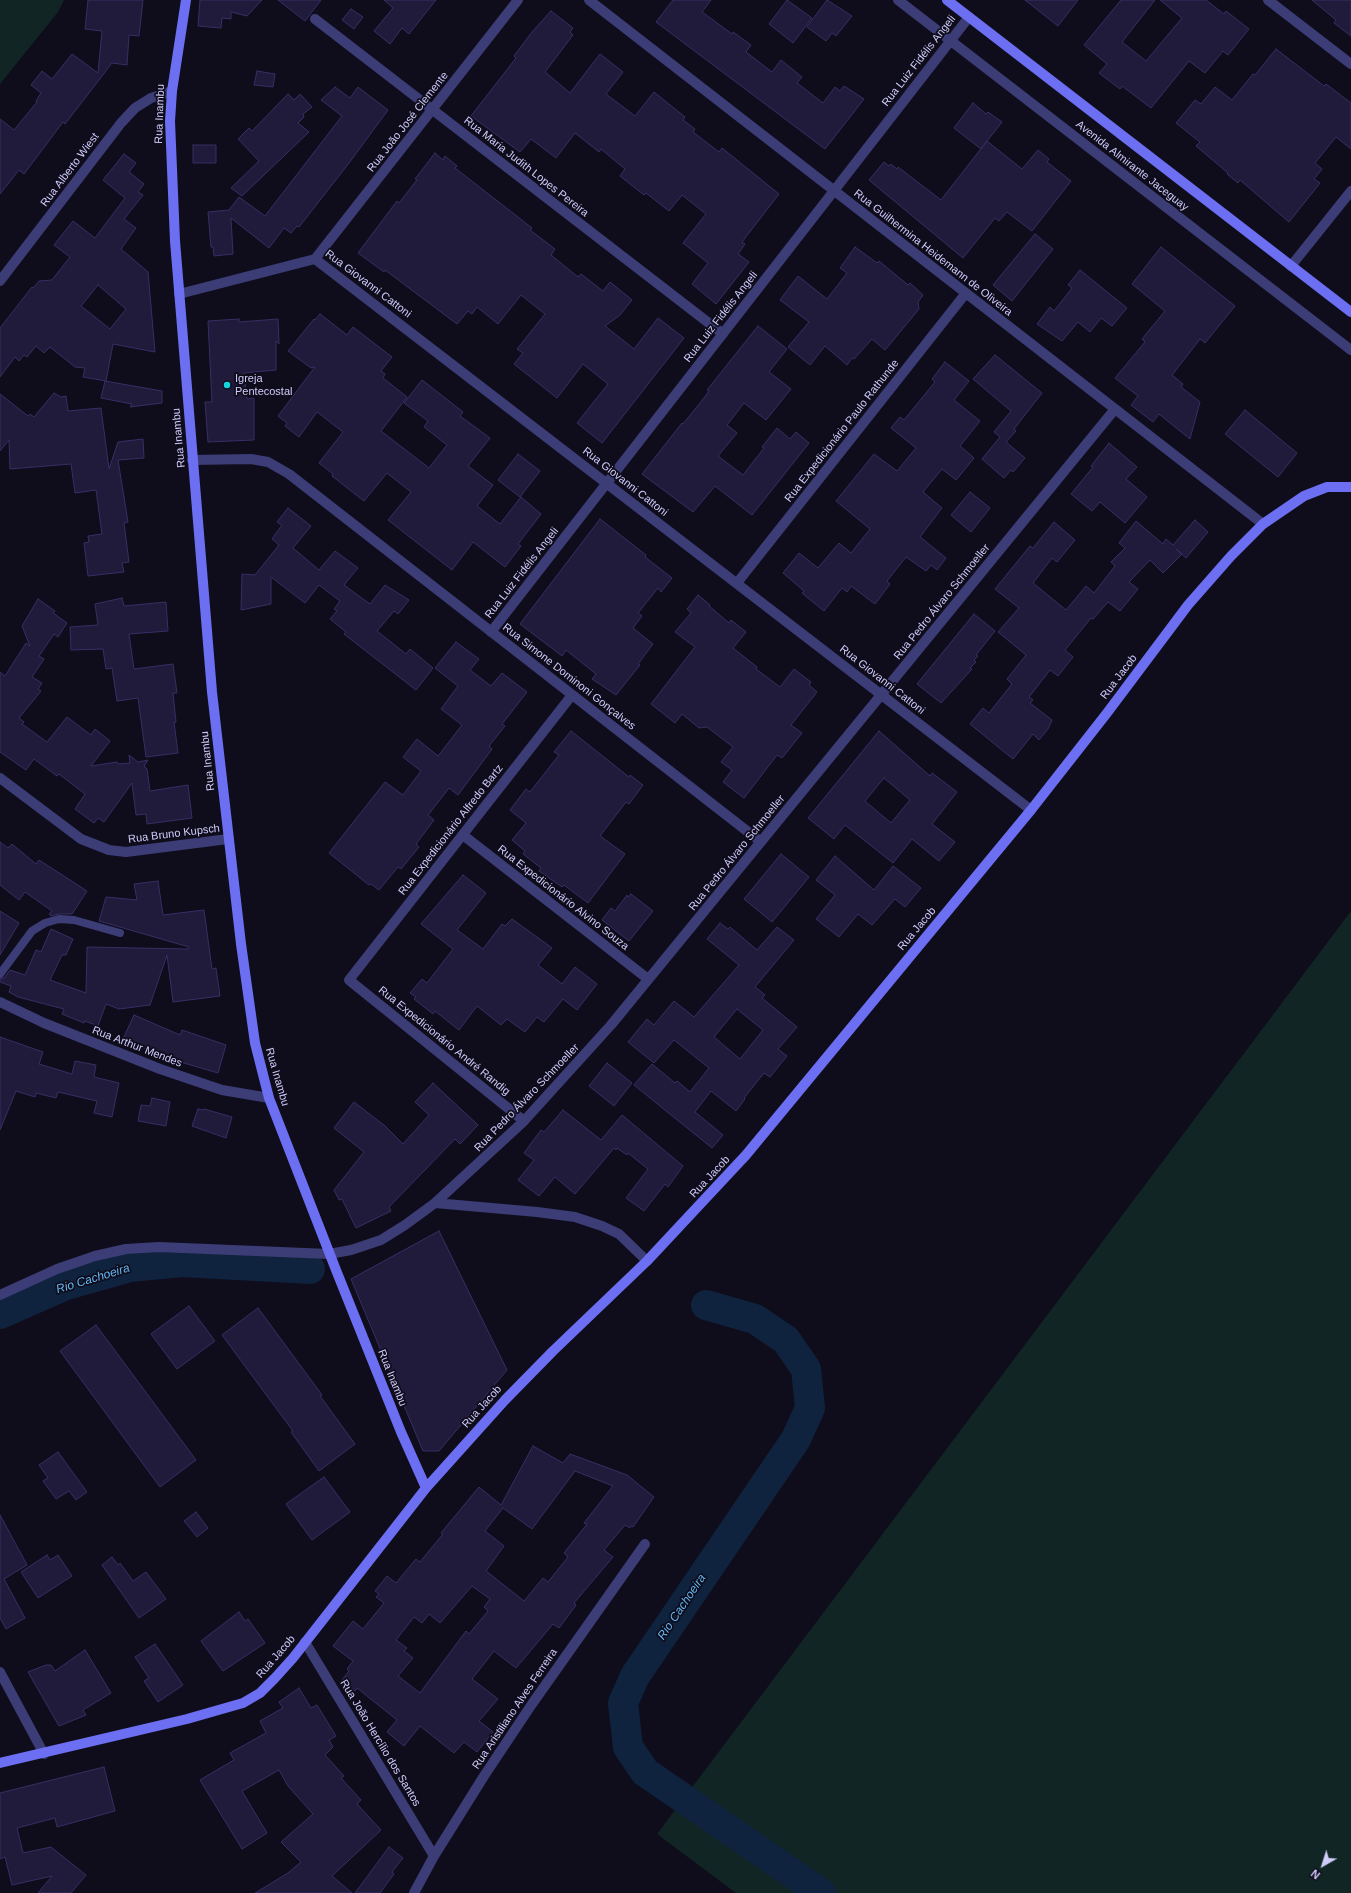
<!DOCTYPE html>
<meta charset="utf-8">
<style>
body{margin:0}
#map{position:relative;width:1351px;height:1893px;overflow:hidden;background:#0f0d1c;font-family:Arial,sans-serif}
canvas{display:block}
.north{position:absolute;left:1303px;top:1845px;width:40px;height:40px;-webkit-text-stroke:3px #0f0d1c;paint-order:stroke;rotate:219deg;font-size:11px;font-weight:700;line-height:16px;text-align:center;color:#cfccfb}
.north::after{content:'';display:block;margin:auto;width:14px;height:18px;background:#cfccfb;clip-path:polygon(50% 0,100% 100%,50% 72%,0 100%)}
</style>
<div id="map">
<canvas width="1351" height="1893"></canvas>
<div class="north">N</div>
</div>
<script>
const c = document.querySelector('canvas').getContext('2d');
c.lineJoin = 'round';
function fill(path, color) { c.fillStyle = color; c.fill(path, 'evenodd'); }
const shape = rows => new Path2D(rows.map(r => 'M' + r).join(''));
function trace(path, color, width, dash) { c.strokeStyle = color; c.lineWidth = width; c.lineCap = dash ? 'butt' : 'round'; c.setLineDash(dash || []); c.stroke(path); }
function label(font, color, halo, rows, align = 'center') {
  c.font = font + ' Arial,sans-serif'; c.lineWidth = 3.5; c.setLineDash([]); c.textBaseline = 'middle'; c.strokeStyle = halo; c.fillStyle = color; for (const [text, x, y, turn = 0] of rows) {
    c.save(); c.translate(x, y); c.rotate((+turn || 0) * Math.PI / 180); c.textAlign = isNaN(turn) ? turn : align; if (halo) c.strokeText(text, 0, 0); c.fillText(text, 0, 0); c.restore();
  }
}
const green = shape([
 [0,0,64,0,58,12,0,84],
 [1351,911,1351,1893,736,1893,657,1834]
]);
const river = shape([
 [706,1305,755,1319,786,1340,806,1369,810,1408,796,1439,635,1676,623,1703,628,1747,645,1772,821,1893],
 [0,1314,66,1285,130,1267,182,1262,310,1269]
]);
const building = shape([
 [88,0,143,0,139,36,129,35,127,65,112,63,65,124,63,122,24,174,19,170,0,194,0,119,14,130,37,102,36,101,41,93,31,85,42,71,52,79,72,54,98,73,102,31,85,29,88,0],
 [200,0,262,0,247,16,231,12,231,19,222,18,221,28,198,26,200,0],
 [278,0,321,0,305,21,278,0],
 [384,0,436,0,409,34,402,28,390,44,374,31,393,8,384,0],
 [673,0,711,0,702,12,732,34,733,32,751,45,746,52,772,72,781,60,802,77,797,83,823,103,835,87,840,91,844,86,864,99,825,149,656,22,673,0],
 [787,0,812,18,793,43,769,24,787,0],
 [827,0,852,16,836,36,832,33,826,41,807,27,827,0],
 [1025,0,1078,0,1058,26,1025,0],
 [1121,0,1155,0,1122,42,1146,61,1182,18,1160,0,1206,0,1224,14,1226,11,1249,29,1228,55,1223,51,1205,73,1189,61,1151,108,1122,86,1120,89,1099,73,1107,64,1084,45,1121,0],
 [1312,0,1351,0,1351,36,1334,23,1336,20,1312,0],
 [351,9,363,17,354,29,342,20,351,9],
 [551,11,573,28,570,32,573,35,545,72,570,93,600,54,623,72,606,94,635,116,654,92,685,117,683,120,695,129,693,132,719,152,722,148,779,194,742,242,745,244,738,254,749,262,716,304,692,284,708,263,683,243,706,214,682,195,669,211,646,193,644,195,620,176,625,169,601,149,599,152,575,133,556,158,531,139,520,152,471,116,516,58,514,56,532,32,551,11],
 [1276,49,1324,86,1326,84,1351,103,1351,149,1336,137,1315,163,1322,169,1314,179,1320,183,1289,222,1240,180,1238,183,1227,174,1228,173,1196,146,1200,142,1176,123,1195,100,1201,104,1215,87,1232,100,1253,74,1255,75,1276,49],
 [257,71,275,74,273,87,254,85,257,71],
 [335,87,350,98,358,87,388,110,349,163,299,227,297,226,291,233,284,228,269,248,231,218,233,254,214,256,213,247,211,247,208,212,229,210,239,197,265,216,342,116,321,100,335,87],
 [288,94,294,100,300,94,312,107,303,114,304,117,298,123,309,132,242,196,231,188,259,161,238,139,249,128,252,131,288,94],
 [973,103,986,114,988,112,1002,122,981,149,954,128,973,103],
 [987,141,1022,169,1038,150,1049,159,1047,162,1071,181,1032,231,1007,212,999,221,995,218,963,258,869,180,884,162,889,166,891,164,897,169,898,167,941,200,987,141],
 [193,145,216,145,216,163,193,163,193,145],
 [435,153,443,160,445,156,457,166,455,168,532,228,530,230,555,249,551,255,578,277,581,274,603,291,610,282,632,300,620,315,605,326,634,349,658,318,684,338,602,443,577,423,608,384,583,364,557,398,514,364,523,353,517,349,545,314,521,295,498,324,477,307,472,314,468,311,457,324,385,270,384,272,358,253,397,201,399,203,417,180,415,179,435,153],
 [124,154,136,163,129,172,144,184,138,192,143,195,124,219,136,228,121,249,148,272,155,352,113,344,106,381,83,377,85,368,75,367,50,347,44,353,36,346,27,357,24,355,19,361,15,357,0,377,0,328,32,287,33,288,39,281,52,280,70,257,54,245,73,221,95,238,125,198,103,180,124,154],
 [98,285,126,309,110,329,81,306,98,285],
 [1035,234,1053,249,1012,301,993,285,1035,234],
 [855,247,877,263,879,261,908,285,910,283,923,295,918,302,919,309,885,350,872,339,854,359,852,358,847,365,825,346,810,365,788,347,809,322,780,300,798,276,827,299,847,273,840,268,855,247],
 [1161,247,1235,306,1205,343,1200,339,1172,375,1183,384,1181,387,1200,402,1190,439,1159,414,1153,422,1131,405,1138,396,1115,378,1145,342,1142,339,1165,311,1132,284,1161,247],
 [1080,270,1127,308,1112,326,1101,318,1090,332,1078,322,1062,341,1037,324,1050,307,1054,311,1072,288,1068,285,1080,270],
 [320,314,347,335,353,327,392,357,381,371,385,374,383,378,407,397,381,431,429,468,447,445,424,427,428,421,404,403,422,380,463,412,460,416,490,438,468,466,493,485,477,506,500,524,521,497,541,514,518,544,521,546,505,567,473,542,452,570,388,520,411,492,387,473,364,501,332,476,333,474,319,463,343,432,317,412,299,437,285,426,287,423,278,416,315,367,311,368,288,351,314,319,315,320,320,314],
 [239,319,239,322,278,319,279,344,276,341,276,370,244,373,247,399,254,398,254,440,208,442,205,402,212,402,208,321,239,319],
 [758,326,787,349,769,372,791,389,766,420,744,403,727,425,737,433,718,456,743,475,764,448,762,447,777,428,790,439,796,432,809,443,752,515,715,486,693,512,642,474,682,423,683,424,704,398,709,391,707,390,758,326],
 [995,355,1042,393,1014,429,1016,431,1006,442,1025,458,1013,472,1011,470,1004,478,982,459,1000,437,994,432,1011,411,973,379,995,355],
 [945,362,969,381,954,400,980,421,960,446,974,458,956,480,942,469,923,492,942,508,920,537,946,558,937,570,931,565,926,571,906,557,887,581,890,584,875,604,851,586,847,592,842,588,824,611,802,593,804,591,783,573,799,553,818,568,839,543,851,553,870,529,836,501,874,454,897,471,916,448,891,428,900,417,904,420,935,382,932,379,945,362],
 [105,381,162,391,162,403,130,407,132,404,101,398,105,381],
 [54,393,61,397,66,396,68,411,101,408,109,469,118,442,143,439,144,458,118,460,128,522,124,523,129,562,122,563,124,572,88,576,84,543,89,542,88,536,102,534,96,490,75,493,71,464,10,469,9,440,0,451,0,394,28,416,30,414,34,417,54,393],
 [1245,410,1297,453,1278,477,1225,434,1245,410],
 [1109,443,1137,467,1126,479,1147,497,1125,523,1100,502,1092,511,1071,494,1093,467,1091,466,1109,443],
 [518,454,540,471,520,497,498,480,518,454],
 [970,492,990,508,971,532,951,515,970,492],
 [288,508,311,526,293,548,319,570,335,551,358,568,344,585,370,604,385,585,409,600,398,614,394,611,377,631,406,654,410,649,433,668,416,690,344,634,346,632,330,619,337,611,334,609,340,601,319,585,305,603,271,577,271,604,241,610,242,574,255,575,279,545,272,539,282,525,277,522,288,508],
 [600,519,646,555,645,557,672,578,661,592,658,588,638,613,642,616,633,628,653,644,638,664,640,665,616,695,592,679,596,674,566,650,562,656,520,624,600,519],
 [1195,520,1208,532,1186,558,1176,549,1182,554,1163,573,1150,560,1129,582,1138,589,1120,611,1108,602,1093,619,1091,618,1065,650,1073,657,1058,676,1050,670,1029,697,1033,700,1030,703,1052,720,1048,729,1039,740,1033,734,1013,759,970,724,983,708,989,713,1012,684,1007,679,1026,655,998,632,1019,608,995,589,1030,546,1033,548,1054,522,1075,540,1057,562,1052,558,1033,583,1066,610,1086,586,1094,593,1115,566,1111,562,1125,548,1119,543,1136,521,1163,544,1166,539,1173,545,1195,520],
 [698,595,710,605,709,606,729,623,731,620,746,632,733,648,757,667,756,669,780,687,794,669,811,682,809,685,817,692,791,725,802,733,782,758,777,755,744,798,723,782,732,770,721,762,733,747,707,727,699,728,682,714,675,723,651,704,695,647,675,632,691,613,687,609,698,595],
 [122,598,124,606,166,602,168,631,129,634,134,669,173,664,177,693,173,693,176,722,174,722,178,753,146,757,138,698,117,701,112,668,106,669,103,649,71,650,70,627,98,625,95,604,122,598],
 [38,599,55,611,53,613,67,623,58,637,54,634,39,656,44,659,32,677,42,683,38,689,41,691,19,718,24,722,22,724,47,742,67,717,91,735,95,729,110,741,91,766,117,762,118,764,130,763,129,755,138,762,148,760,144,766,147,769,150,791,188,785,192,818,147,824,146,814,136,815,132,783,104,822,98,818,94,823,75,809,85,794,59,774,57,776,34,759,26,770,0,752,0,672,5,676,26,643,30,646,22,626,38,599],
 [974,614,995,631,976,655,978,656,974,660,976,662,970,668,972,669,941,703,917,684,974,614],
 [456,642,479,659,470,670,491,686,502,673,527,692,502,724,505,726,489,746,492,749,458,795,449,788,428,815,434,820,416,844,419,847,401,869,398,867,379,890,371,884,369,885,329,853,385,782,403,795,421,771,403,757,417,739,438,756,462,725,441,709,458,686,435,668,456,642],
 [571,731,629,777,630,775,643,785,629,804,626,802,600,836,625,854,588,903,564,885,562,887,539,871,541,868,523,854,525,851,512,840,526,823,510,810,526,789,530,792,559,755,554,752,571,731],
 [879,731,930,776,932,773,957,792,932,824,955,842,939,861,912,839,893,863,845,825,834,839,808,818,879,731],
 [884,778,910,800,891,823,865,801,884,778],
 [0,842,8,848,12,844,36,864,39,860,87,891,72,914,59,914,51,916,49,914,52,911,25,892,19,900,0,885,0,842],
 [781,854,809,877,772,922,744,899,781,854],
 [835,856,874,890,893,866,921,888,905,907,895,899,872,925,858,914,839,937,816,919,835,895,816,880,835,856],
 [463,875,486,893,457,930,483,949,502,924,505,926,512,919,552,948,538,965,562,984,575,967,597,984,577,1010,563,999,544,1022,537,1017,525,1032,507,1019,501,1025,477,1006,459,1030,435,1011,433,1014,414,999,416,997,410,993,422,979,427,983,453,949,421,924,463,875],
 [158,881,163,915,204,910,212,969,216,968,220,996,173,1002,167,955,150,1005,119,1009,106,1004,98,1026,85,1021,84,1023,62,1014,64,1009,18,997,9,992,11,986,0,982,0,979,4,978,10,970,25,975,36,950,41,952,51,929,73,939,66,955,62,955,50,980,86,993,87,947,188,949,189,947,99,921,106,897,137,900,134,884,158,881],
 [631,894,653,911,629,941,602,920,611,908,615,911,627,895,628,897,631,894],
 [0,911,19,923,0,955,0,911],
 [720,923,728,929,730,927,757,950,777,927,794,940,755,987,765,995,762,998,797,1027,778,1049,787,1056,770,1077,764,1073,744,1098,745,1099,736,1111,711,1091,695,1112,723,1135,712,1148,634,1085,652,1064,675,1083,677,1081,690,1092,709,1068,674,1040,654,1063,628,1042,647,1019,654,1025,674,1001,694,1017,739,965,707,939,720,923],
 [737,1009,763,1030,740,1059,714,1037,737,1009],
 [134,1015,180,1035,182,1030,226,1045,218,1073,167,1058,123,1039,134,1015],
 [0,1037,43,1052,39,1064,72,1074,75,1061,96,1065,94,1077,119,1083,112,1117,94,1113,97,1101,58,1092,56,1098,36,1093,35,1097,16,1091,0,1130,0,1037],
 [607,1063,632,1083,614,1106,589,1086,607,1063],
 [433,1083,478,1125,460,1144,455,1139,389,1207,391,1211,356,1228,342,1199,339,1200,334,1190,364,1152,334,1128,354,1102,385,1126,403,1144,429,1115,415,1102,433,1083],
 [152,1098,170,1102,166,1126,138,1121,141,1105,150,1106,152,1098],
 [198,1109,204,1110,204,1109,232,1117,226,1138,192,1126,198,1109],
 [563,1110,601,1140,622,1115,683,1166,668,1187,665,1184,644,1211,626,1198,648,1169,628,1153,627,1155,617,1148,616,1150,614,1148,575,1194,555,1177,539,1196,518,1180,534,1160,524,1153,541,1130,544,1132,563,1110],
 [439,1231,507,1370,439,1451,423,1451,351,1279,439,1231],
 [189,1306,215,1341,177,1369,151,1334,189,1306],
 [258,1308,322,1395,320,1396,355,1444,319,1471,291,1432,293,1431,222,1335,258,1308],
 [96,1325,196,1460,160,1487,60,1351,96,1325],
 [533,1446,563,1463,570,1454,627,1475,654,1497,633,1527,631,1526,630,1528,625,1525,604,1550,613,1557,574,1603,576,1605,559,1628,553,1624,516,1668,494,1651,472,1679,498,1699,479,1721,493,1732,477,1752,464,1742,454,1753,420,1726,404,1746,387,1732,397,1720,357,1688,355,1691,342,1680,349,1671,347,1669,353,1661,333,1646,353,1621,363,1629,384,1603,376,1597,379,1594,375,1591,387,1576,396,1583,416,1559,420,1562,443,1534,441,1533,479,1487,501,1505,533,1446],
 [575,1471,613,1486,584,1523,587,1524,564,1553,568,1557,548,1582,543,1578,524,1601,486,1571,504,1546,485,1531,503,1508,532,1529,575,1471],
 [472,1586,490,1599,484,1607,488,1611,469,1634,466,1631,420,1693,398,1676,413,1658,404,1651,407,1648,396,1640,414,1617,422,1623,429,1614,440,1623,472,1586],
 [58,1452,87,1492,76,1500,69,1491,56,1499,43,1481,48,1478,39,1465,58,1452],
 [324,1477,350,1512,312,1540,286,1504,324,1477],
 [196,1512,208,1528,197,1537,184,1521,196,1512],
 [0,1515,27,1565,4,1579,25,1618,6,1629,0,1618,0,1515],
 [47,1555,50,1560,58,1555,72,1576,38,1598,21,1572,47,1555],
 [112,1557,118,1565,120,1563,133,1581,146,1572,166,1599,139,1618,102,1565,112,1557],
 [239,1612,245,1621,248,1619,265,1643,223,1671,201,1641,239,1612],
 [155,1644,183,1685,158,1702,144,1681,149,1678,135,1657,155,1644],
 [85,1650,111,1693,83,1710,86,1715,59,1726,28,1672,46,1665,51,1665,55,1671,85,1650],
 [299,1688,311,1708,317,1705,336,1736,329,1740,333,1747,325,1755,344,1776,341,1778,361,1800,357,1804,381,1830,332,1876,352,1893,255,1893,288,1873,301,1862,281,1842,313,1814,288,1786,279,1770,242,1791,267,1833,242,1849,200,1780,234,1760,230,1753,266,1733,260,1721,283,1708,279,1702,299,1688],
 [104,1767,115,1811,57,1827,55,1818,17,1828,23,1853,51,1847,86,1875,71,1893,38,1893,52,1876,12,1885,5,1857,0,1859,0,1793,104,1767],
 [389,1847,403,1858,392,1872,394,1874,380,1893,355,1893,389,1847]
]);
const lane = shape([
 [0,974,32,931,45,923,59,919,74,920,120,933]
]);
const street = shape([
 [589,0,1263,524],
 [898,0,1351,350],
 [1268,0,1351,64],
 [315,19,723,334],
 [315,259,518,0],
 [1291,266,1351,191],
 [0,281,121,123,135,108,151,98,172,91],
 [179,294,315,259,1031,810],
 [192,460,251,459,268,462,289,474,761,842],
 [737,583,966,293],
 [491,632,969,17],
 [0,778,81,839,109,850,126,852,228,839],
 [463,835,648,979],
 [0,1002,44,1023,160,1069,222,1090,269,1098],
 [524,1121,349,980,572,695],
 [435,1203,537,1212,575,1217,602,1226,619,1234,647,1261],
 [0,1295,57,1269,95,1256,126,1249,159,1247,329,1254,351,1250,381,1240,405,1225,435,1203,524,1121,611,1025,1115,409],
 [305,1642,434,1856],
 [0,1672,44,1754],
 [414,1893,434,1856,484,1776,532,1704,645,1544]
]);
const secondary = shape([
 [186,0,172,91,170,121,175,241,212,692,241,944,255,1043,269,1098,336,1270,401,1432,426,1488],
 [947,0,1351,312],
 [0,1763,187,1719,243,1703,260,1693,275,1678,293,1658,426,1488,505,1400,553,1351,647,1261,746,1155,1031,810,1107,713,1188,605,1231,556,1263,524,1304,496,1327,487,1351,487]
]);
const markers = [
 [227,385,4,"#13d5e0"]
];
const streetNames = [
 ["Rua Luiz Fidélis Angeli",919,61,-52],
 ["Rua Inambu",160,114,-88],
 ["Rua João José Clemente",408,122,-52],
 ["Avenida Almirante Jaceguay",1132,166,38],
 ["Rua Maria Judith Lopes Pereira",526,167,38],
 ["Rua Alberto Wiest",70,170,-53],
 ["Rua Guilhermina Heidemann de Oliveira",933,253,38],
 ["Rua Giovanni Cattoni",368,284,37],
 ["Rua Luiz Fidélis Angeli",721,317,-52],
 ["Rua Expedicionário Paulo Rathunde",842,431,-52],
 ["Rua Inambu",179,438,-95],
 ["Rua Giovanni Cattoni",625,482,38],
 ["Rua Luiz Fidélis Angeli",522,573,-52],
 ["Rua Pedro Álvaro Schmoeller",942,602,-51],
 ["Rua Simone Dominoni Gonçalves",569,677,38],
 ["Rua Jacob",1119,677,-53],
 ["Rua Giovanni Cattoni",882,680,38],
 ["Rua Inambu",208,761,-96],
 ["Rua Expedicionário Alfredo Bartz",451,830,-52],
 ["Rua Bruno Kupsch",174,834,-7],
 ["Rua Pedro Álvaro Schmoeller",737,853,-51],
 ["Rua Expedicionário Alvino Souza",563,898,38],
 ["Rua Jacob",917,929,-50],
 ["Rua Expedicionário André Randig",444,1041,39],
 ["Rua Arthur Mendes",137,1047,21],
 ["Rua Inambu",277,1077,74],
 ["Rua Pedro Álvaro Schmoeller",527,1098,-46],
 ["Rua Jacob",710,1177,-47],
 ["Rua Inambu",392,1378,68],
 ["Rua Jacob",482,1407,-48],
 ["Rua Jacob",276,1657,-49],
 ["Rua Aristiliano Alves Ferreira",515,1709,-56],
 ["Rua João Hercílio dos Santos",380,1743,59]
];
const poiNames = [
 ["Igreja",235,379],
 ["Pentecostal",235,392]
];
const waterNames = [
 ["Rio Cachoeira",93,1279,-17],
 ["Rio Cachoeira",682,1607,-56]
];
fill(green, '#112524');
trace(river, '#0f233e', 30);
fill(building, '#201b3b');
trace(building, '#372f65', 1);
trace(lane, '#3c3d77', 8);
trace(street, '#3c3d77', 10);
trace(secondary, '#6c6ff2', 10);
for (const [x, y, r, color] of markers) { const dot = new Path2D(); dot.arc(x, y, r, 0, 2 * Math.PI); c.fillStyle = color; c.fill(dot); trace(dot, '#0f0d1c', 1.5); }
label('11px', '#cfccfb', '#0f0d1c', streetNames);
label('11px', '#cfccfb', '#0f0d1c', poiNames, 'left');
label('italic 12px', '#63b7f2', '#0f0d1c', waterNames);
</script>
